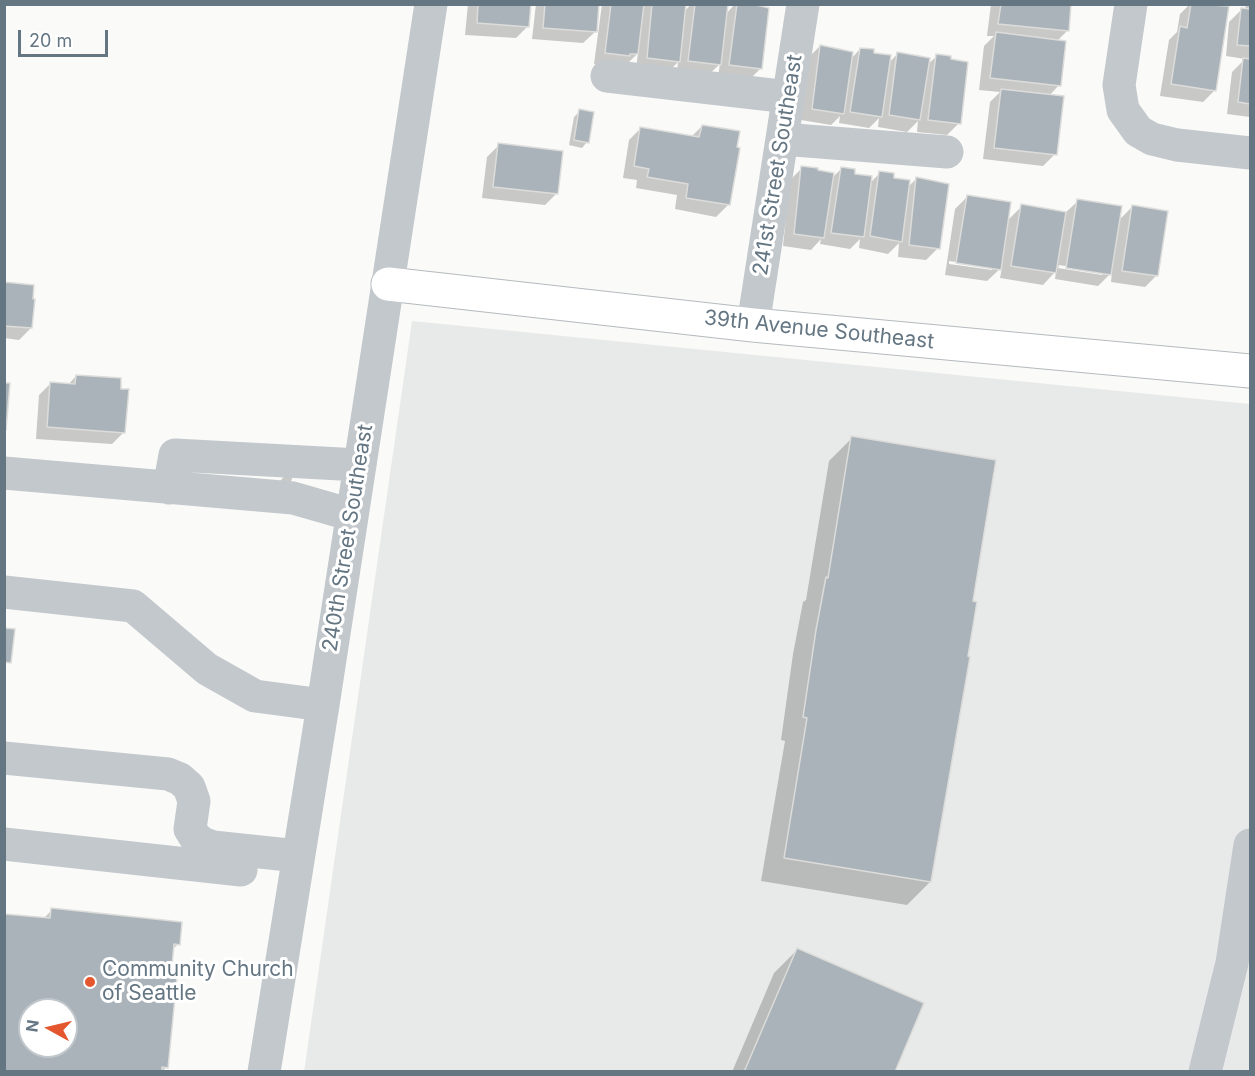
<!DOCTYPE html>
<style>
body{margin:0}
#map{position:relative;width:1255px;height:1076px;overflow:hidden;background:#fafaf8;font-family:Inter,sans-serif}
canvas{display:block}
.frame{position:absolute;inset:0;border:6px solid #657683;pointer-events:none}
.north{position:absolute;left:18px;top:998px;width:60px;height:60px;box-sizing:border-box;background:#fff;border:2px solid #c1c8cd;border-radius:50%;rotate:278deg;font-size:16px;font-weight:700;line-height:24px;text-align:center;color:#657683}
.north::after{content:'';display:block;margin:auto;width:21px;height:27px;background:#e4572e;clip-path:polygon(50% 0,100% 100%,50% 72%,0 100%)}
.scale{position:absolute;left:18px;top:30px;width:90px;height:27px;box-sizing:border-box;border:3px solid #657683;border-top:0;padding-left:8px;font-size:18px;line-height:21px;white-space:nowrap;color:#657683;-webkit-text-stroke:4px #fff;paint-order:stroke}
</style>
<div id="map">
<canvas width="1255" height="1076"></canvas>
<div class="frame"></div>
<div class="north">N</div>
<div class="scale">20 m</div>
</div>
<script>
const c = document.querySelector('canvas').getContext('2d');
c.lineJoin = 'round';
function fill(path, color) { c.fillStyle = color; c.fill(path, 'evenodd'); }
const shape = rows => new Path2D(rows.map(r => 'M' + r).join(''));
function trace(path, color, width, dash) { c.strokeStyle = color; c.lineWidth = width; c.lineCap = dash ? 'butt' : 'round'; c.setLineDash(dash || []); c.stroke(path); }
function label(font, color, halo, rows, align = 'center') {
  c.font = font + ' Inter,sans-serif'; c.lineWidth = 6; c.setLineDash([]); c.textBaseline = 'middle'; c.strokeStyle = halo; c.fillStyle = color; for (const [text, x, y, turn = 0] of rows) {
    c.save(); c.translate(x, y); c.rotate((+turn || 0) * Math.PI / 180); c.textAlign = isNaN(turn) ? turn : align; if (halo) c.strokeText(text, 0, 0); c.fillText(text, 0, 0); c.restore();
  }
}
const built = shape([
 [412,321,1250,404,1250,1071,304,1072]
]);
const shadow = shape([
 [468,4,529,4,528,26,516,38,465,35],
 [536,4,597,4,596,31,583,43,532,39],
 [602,4,643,4,642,7,645,4,684,4,684,12,691,4,725,4,725,15,735,4,750,4,761,68,749,80,718,77,720,64,707,76,677,72,678,62,667,73,636,69,638,53,625,66,617,67,594,64],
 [991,4,1070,4,1067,31,1057,41,1059,85,1049,96,1055,154,1043,166,983,159,990,102,1000,92,979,90,984,46,994,36,987,36],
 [1190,4,1220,4,1215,90,1203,102,1160,96,1169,40,1177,32,1180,14],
 [1246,4,1250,4,1250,117,1227,114,1232,72,1245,59,1226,56,1229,22,1241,10,1245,10],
 [820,46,850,60,860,49,889,63,898,53,927,65,937,56,959,123,947,135,917,132,918,121,907,132,878,127,879,118,869,128,839,123,840,116,831,125,801,120,808,58],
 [580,111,587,142,582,148,569,145,574,117],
 [702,126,728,205,716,217,675,209,677,195,636,188,637,180,623,178,629,140,641,128,691,137],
 [499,145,557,193,545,205,482,198,487,157],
 [802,168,831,179,841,169,870,183,880,173,908,187,917,178,938,248,926,260,898,257,899,243,888,254,859,248,860,239,850,249,820,244,821,239,811,250,783,246,790,180],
 [967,197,1007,221,1022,206,1065,213,1078,201,1118,221,1132,207,1157,275,1145,287,1111,282,1112,272,1098,286,1055,279,1056,271,1043,285,1000,278,1002,267,987,281,945,275,955,209],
 [949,261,992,267,992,270,949,264],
 [1059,265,1102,272,1102,275,1058,268],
 [4,284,31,328,19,340,4,338],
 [76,376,124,432,112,444,36,439,39,395,51,383,68,385],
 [852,438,971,603,930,882,907,905,761,881,785,741,781,740,793,654,803,602,806,600,829,461],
 [286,474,293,476,290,484,278,487,281,480],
 [52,910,178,944,172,950,166,1067,162,1072,4,1072,43,919],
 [30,1010,66,1010,66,1046,30,1046],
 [797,950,893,1072,732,1072,774,973]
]);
const building = shape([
 [478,4,531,4,529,27,477,23,478,4],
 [545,4,599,4,597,32,543,28,545,4],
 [611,4,644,4,638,54,630,54,630,56,605,53,611,4],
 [652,4,686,4,680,62,647,58,652,4],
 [695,4,728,4,721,65,688,61,695,4],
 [737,4,752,4,769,8,762,69,729,65,737,4],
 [1001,4,1071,4,1069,31,998,24,1001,4],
 [1191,4,1229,6,1216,91,1171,84,1180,26,1187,28,1191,4],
 [1241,8,1250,9,1250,46,1237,45,1241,8],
 [996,32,1066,41,1061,86,990,78,996,32],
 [820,45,853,52,844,114,812,109,820,45],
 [860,48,874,49,874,53,891,55,882,117,850,112,860,48],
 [897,52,930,58,920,120,889,115,897,52],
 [936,54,951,56,951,59,968,62,961,124,928,120,936,54],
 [1243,58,1250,59,1250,104,1238,102,1243,58],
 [1001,89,1064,96,1057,155,994,148,1001,89],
 [579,109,594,112,589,143,574,140,579,109],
 [702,125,740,131,737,147,740,148,730,205,686,198,688,184,647,177,649,169,634,166,640,127,699,137,702,125],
 [498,143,563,151,558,194,493,187,498,143],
 [801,166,818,168,818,170,834,173,824,238,794,234,801,166],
 [841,167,855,169,855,174,872,176,864,237,831,233,841,167],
 [879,171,894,173,894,178,910,180,902,242,870,236,879,171],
 [916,177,949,184,940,249,909,245,916,177],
 [967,195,1011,202,1001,270,956,263,967,195],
 [1077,199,1122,206,1111,275,1066,268,1077,199],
 [1021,204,1066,212,1056,273,1011,266,1021,204],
 [1132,205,1168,211,1158,276,1122,271,1132,205],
 [4,282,34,285,33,299,35,299,32,328,4,326,4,282],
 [76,375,121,378,121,389,129,389,125,433,47,427,50,382,75,384,76,375],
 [4,383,10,383,6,430,4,430,4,383],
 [851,436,996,460,973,601,977,602,968,656,970,657,931,882,784,858,807,718,803,717,816,630,826,577,828,578,851,436],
 [4,628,15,629,11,663,4,662,4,628],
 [51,908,182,922,180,945,174,944,172,966,178,967,168,1068,162,1067,162,1072,4,1072,4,914,50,918,51,908],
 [30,1010,66,1010,66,1046,30,1046,30,1010],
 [797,948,924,1003,895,1072,744,1072,797,948]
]);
const minor = shape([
 [1131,4,1119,85,1123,110,1138,131,1152,139,1177,145,1250,153],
 [607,76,789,97],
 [782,139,947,152],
 [753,325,803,4],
 [4,473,293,498,352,515],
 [169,488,175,455,359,465],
 [4,592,133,606,207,669,255,696,323,705],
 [4,758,168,774,180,779,189,787,194,801,190,829,195,837,202,843,213,847,298,856],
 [4,844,241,870],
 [264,1072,323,705,431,4],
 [1205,1072,1232,963,1250,845]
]);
const major = shape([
 [388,284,753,325,1250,371]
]);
const markers = [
 [90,982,6,"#e4572e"]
];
const streetNames = [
 ["241st Street Southeast",778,165,-81],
 ["39th Avenue Southeast",819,330,6],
 ["240th Street Southeast",348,538,-81]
];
const poiNames = [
 ["Community Church",102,970],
 ["of Seattle",102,994]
];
fill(built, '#e8e9e9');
fill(shadow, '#0003');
fill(building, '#aab3b9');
trace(building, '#dcdcda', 1.5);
trace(major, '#b5babe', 35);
trace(minor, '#c3c8cc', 33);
trace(major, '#fff', 33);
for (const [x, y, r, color] of markers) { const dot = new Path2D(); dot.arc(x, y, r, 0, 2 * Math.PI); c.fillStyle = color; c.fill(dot); trace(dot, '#fff', 2); }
label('21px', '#657683', '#fff', streetNames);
label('21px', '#657683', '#fff', poiNames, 'left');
</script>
